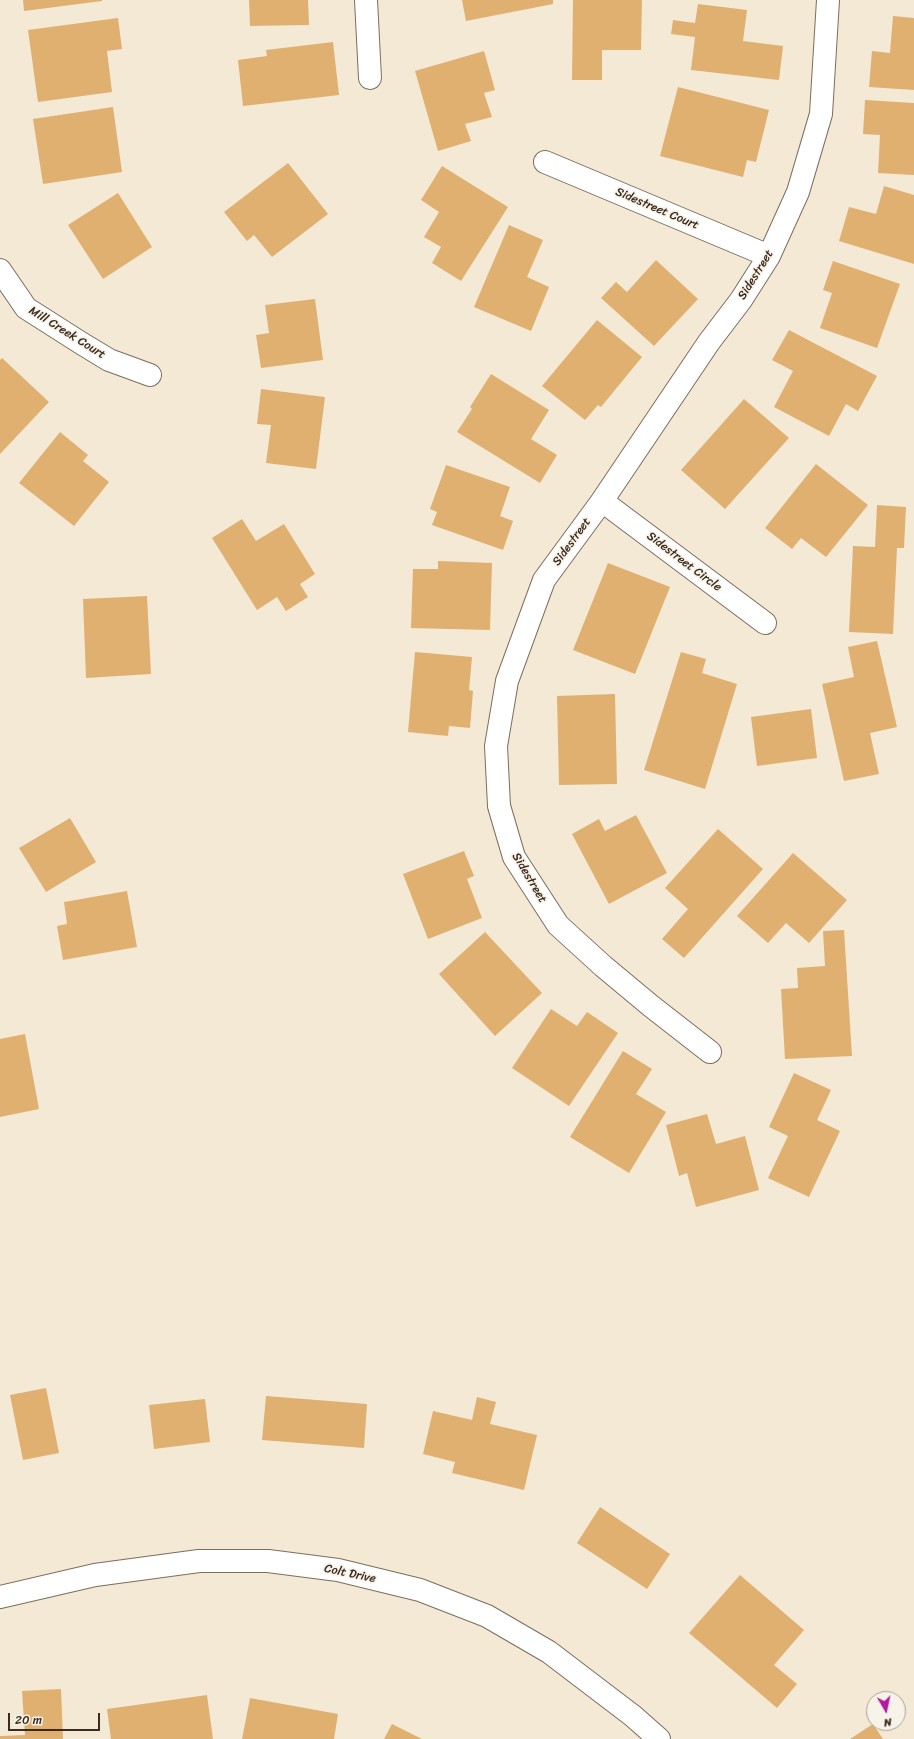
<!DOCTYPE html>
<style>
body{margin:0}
#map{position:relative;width:914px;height:1739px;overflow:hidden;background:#f4e9d5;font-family:Sriracha,sans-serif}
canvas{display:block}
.north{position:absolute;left:866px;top:1691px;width:40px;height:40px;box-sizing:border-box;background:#f7f3e8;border:1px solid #aca397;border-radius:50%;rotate:171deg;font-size:11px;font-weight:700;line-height:16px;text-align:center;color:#3b2a1e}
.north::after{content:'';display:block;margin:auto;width:14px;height:18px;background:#b5179e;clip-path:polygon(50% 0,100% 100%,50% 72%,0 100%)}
.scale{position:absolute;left:8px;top:1713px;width:92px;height:18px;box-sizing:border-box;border:2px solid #3b2a1e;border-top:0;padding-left:5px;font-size:12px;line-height:14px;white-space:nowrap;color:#3b2a1e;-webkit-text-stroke:3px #f7f3e8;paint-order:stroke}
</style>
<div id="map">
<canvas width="914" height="1739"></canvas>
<div class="north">N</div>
<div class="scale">20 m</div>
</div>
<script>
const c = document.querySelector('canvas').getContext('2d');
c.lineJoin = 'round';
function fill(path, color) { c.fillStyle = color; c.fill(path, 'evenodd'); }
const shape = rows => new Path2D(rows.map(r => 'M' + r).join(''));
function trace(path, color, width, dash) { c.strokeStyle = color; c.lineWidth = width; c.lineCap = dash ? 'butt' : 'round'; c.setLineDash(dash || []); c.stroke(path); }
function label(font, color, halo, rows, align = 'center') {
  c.font = font + ' Sriracha,sans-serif'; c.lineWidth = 3.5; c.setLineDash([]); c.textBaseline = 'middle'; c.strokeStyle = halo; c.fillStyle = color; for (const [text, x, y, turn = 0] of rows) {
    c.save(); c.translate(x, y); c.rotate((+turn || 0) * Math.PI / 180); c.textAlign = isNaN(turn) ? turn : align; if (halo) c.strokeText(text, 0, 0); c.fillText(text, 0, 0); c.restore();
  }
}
const building = shape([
 [23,0,102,0,102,1,24,11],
 [249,0,308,0,309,25,250,26],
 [462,0,553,0,553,4,466,21],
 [573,0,642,0,641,50,602,50,602,80,572,80],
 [698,4,747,10,743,41,783,46,779,80,691,70,695,37,671,34,673,20,695,23],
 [893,16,914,18,914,90,869,87,872,51,890,53],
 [118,18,122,49,107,51,112,92,38,102,28,30],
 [333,42,339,95,243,106,238,60,267,56,266,50],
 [484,51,495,90,484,93,492,117,465,124,471,141,438,151,415,71],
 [678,87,769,110,756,162,747,160,743,177,660,156],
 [865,100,914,103,914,175,878,173,880,135,863,134],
 [113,107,122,172,43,184,33,119],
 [288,163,328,214,272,257,254,235,247,241,224,212],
 [442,166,508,207,461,281,432,263,441,247,424,237,439,212,421,200],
 [884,186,914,195,914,264,839,241,849,207,876,214],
 [118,193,152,247,103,279,68,225],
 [509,225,543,240,527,277,549,287,531,331,474,307],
 [656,260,698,299,654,346,601,298,616,282,627,292],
 [833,261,900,284,877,348,820,328,832,293,823,290],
 [315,299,323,360,261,368,256,335,269,333,265,305],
 [597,320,642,357,601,407,598,405,585,420,542,386],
 [789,330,877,376,858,411,846,404,829,436,774,407,793,371,772,360],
 [2,358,49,402,0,454,0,360],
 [491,374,549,410,531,439,557,455,540,483,457,432,472,409,470,407],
 [261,389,325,397,316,469,266,463,271,425,257,424],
 [744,399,789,438,725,509,681,470],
 [60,432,88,455,83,461,109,482,74,526,19,483],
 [816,464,868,505,826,557,801,538,792,549,765,528],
 [446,465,510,487,500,516,513,521,503,550,432,525,437,512,430,509],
 [877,505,906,507,904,548,897,548,893,634,849,632,853,546,875,547],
 [242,519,256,541,284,524,315,574,300,584,308,597,286,611,277,597,257,610,212,538],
 [438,561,492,563,490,630,411,628,413,569,438,569],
 [608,563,670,587,635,674,573,650],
 [147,596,151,674,86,678,83,599],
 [877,641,897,727,870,733,879,774,844,781,822,684,854,677,848,647],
 [415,652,472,657,469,690,473,691,470,728,449,726,448,736,408,732],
 [681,652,706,659,702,673,737,684,705,789,644,770],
 [615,694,617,784,559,785,557,696],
 [811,709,817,758,757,766,751,717],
 [636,815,667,873,609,904,572,834,599,819,605,831],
 [70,818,96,862,46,892,19,848],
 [718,829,763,869,684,958,662,939,688,909,665,888],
 [464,851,474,876,467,879,482,918,428,939,403,874],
 [793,853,847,900,809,943,786,923,768,943,737,916],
 [127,891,137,947,63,960,57,926,67,924,64,902],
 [844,930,852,1056,785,1059,781,989,798,988,797,968,825,966,823,931],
 [485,932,542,993,495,1036,439,974],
 [551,1009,577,1026,587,1012,618,1033,569,1106,512,1068],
 [25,1034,39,1109,0,1117,0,1039],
 [623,1051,652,1069,636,1094,666,1112,629,1173,570,1137],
 [794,1073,831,1090,817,1120,840,1131,809,1197,768,1178,788,1136,769,1127],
 [707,1114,716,1144,745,1136,759,1190,696,1207,687,1173,679,1176,666,1125],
 [46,1388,59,1453,23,1460,10,1395],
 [266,1396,367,1404,364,1448,262,1440],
 [477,1397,496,1402,490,1424,537,1435,524,1490,452,1473,455,1462,423,1454,433,1411,472,1420],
 [205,1399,210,1442,154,1449,149,1405],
 [600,1507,670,1554,647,1589,577,1543],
 [740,1575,804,1630,774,1665,797,1684,777,1708,689,1633],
 [61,1689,63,1739,0,1739,0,1736,25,1735,22,1691],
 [207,1695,213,1739,111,1739,107,1709],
 [250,1698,338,1714,334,1739,242,1739],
 [392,1724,422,1739,384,1739],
 [873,1724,883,1739,850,1739]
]);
const minor = shape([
 [366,0,370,78],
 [545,162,769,256],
 [0,270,26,308,81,343,109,360,150,375],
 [602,501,765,623],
 [710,1052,651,1006,603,966,558,925,514,857,499,806,496,746,507,681,544,580,602,501,709,342,741,300,769,256,798,192,821,114,828,0],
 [0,1597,95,1575,199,1561,268,1561,338,1570,420,1590,487,1616,549,1652,633,1716,659,1739]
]);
const streetNames = [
 ["Sidestreet Court",657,209,23],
 ["Sidestreet",756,275,-58],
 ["Mill Creek Court",67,333,32],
 ["Sidestreet",572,542,-54],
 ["Sidestreet Circle",684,562,37],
 ["Sidestreet",529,878,59],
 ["Colt Drive",350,1574,12]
];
fill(building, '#e0b071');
trace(minor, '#7c6d5e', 24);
trace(minor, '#fff', 22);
label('12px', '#3b2a1e', '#f7f3e8', streetNames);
</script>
